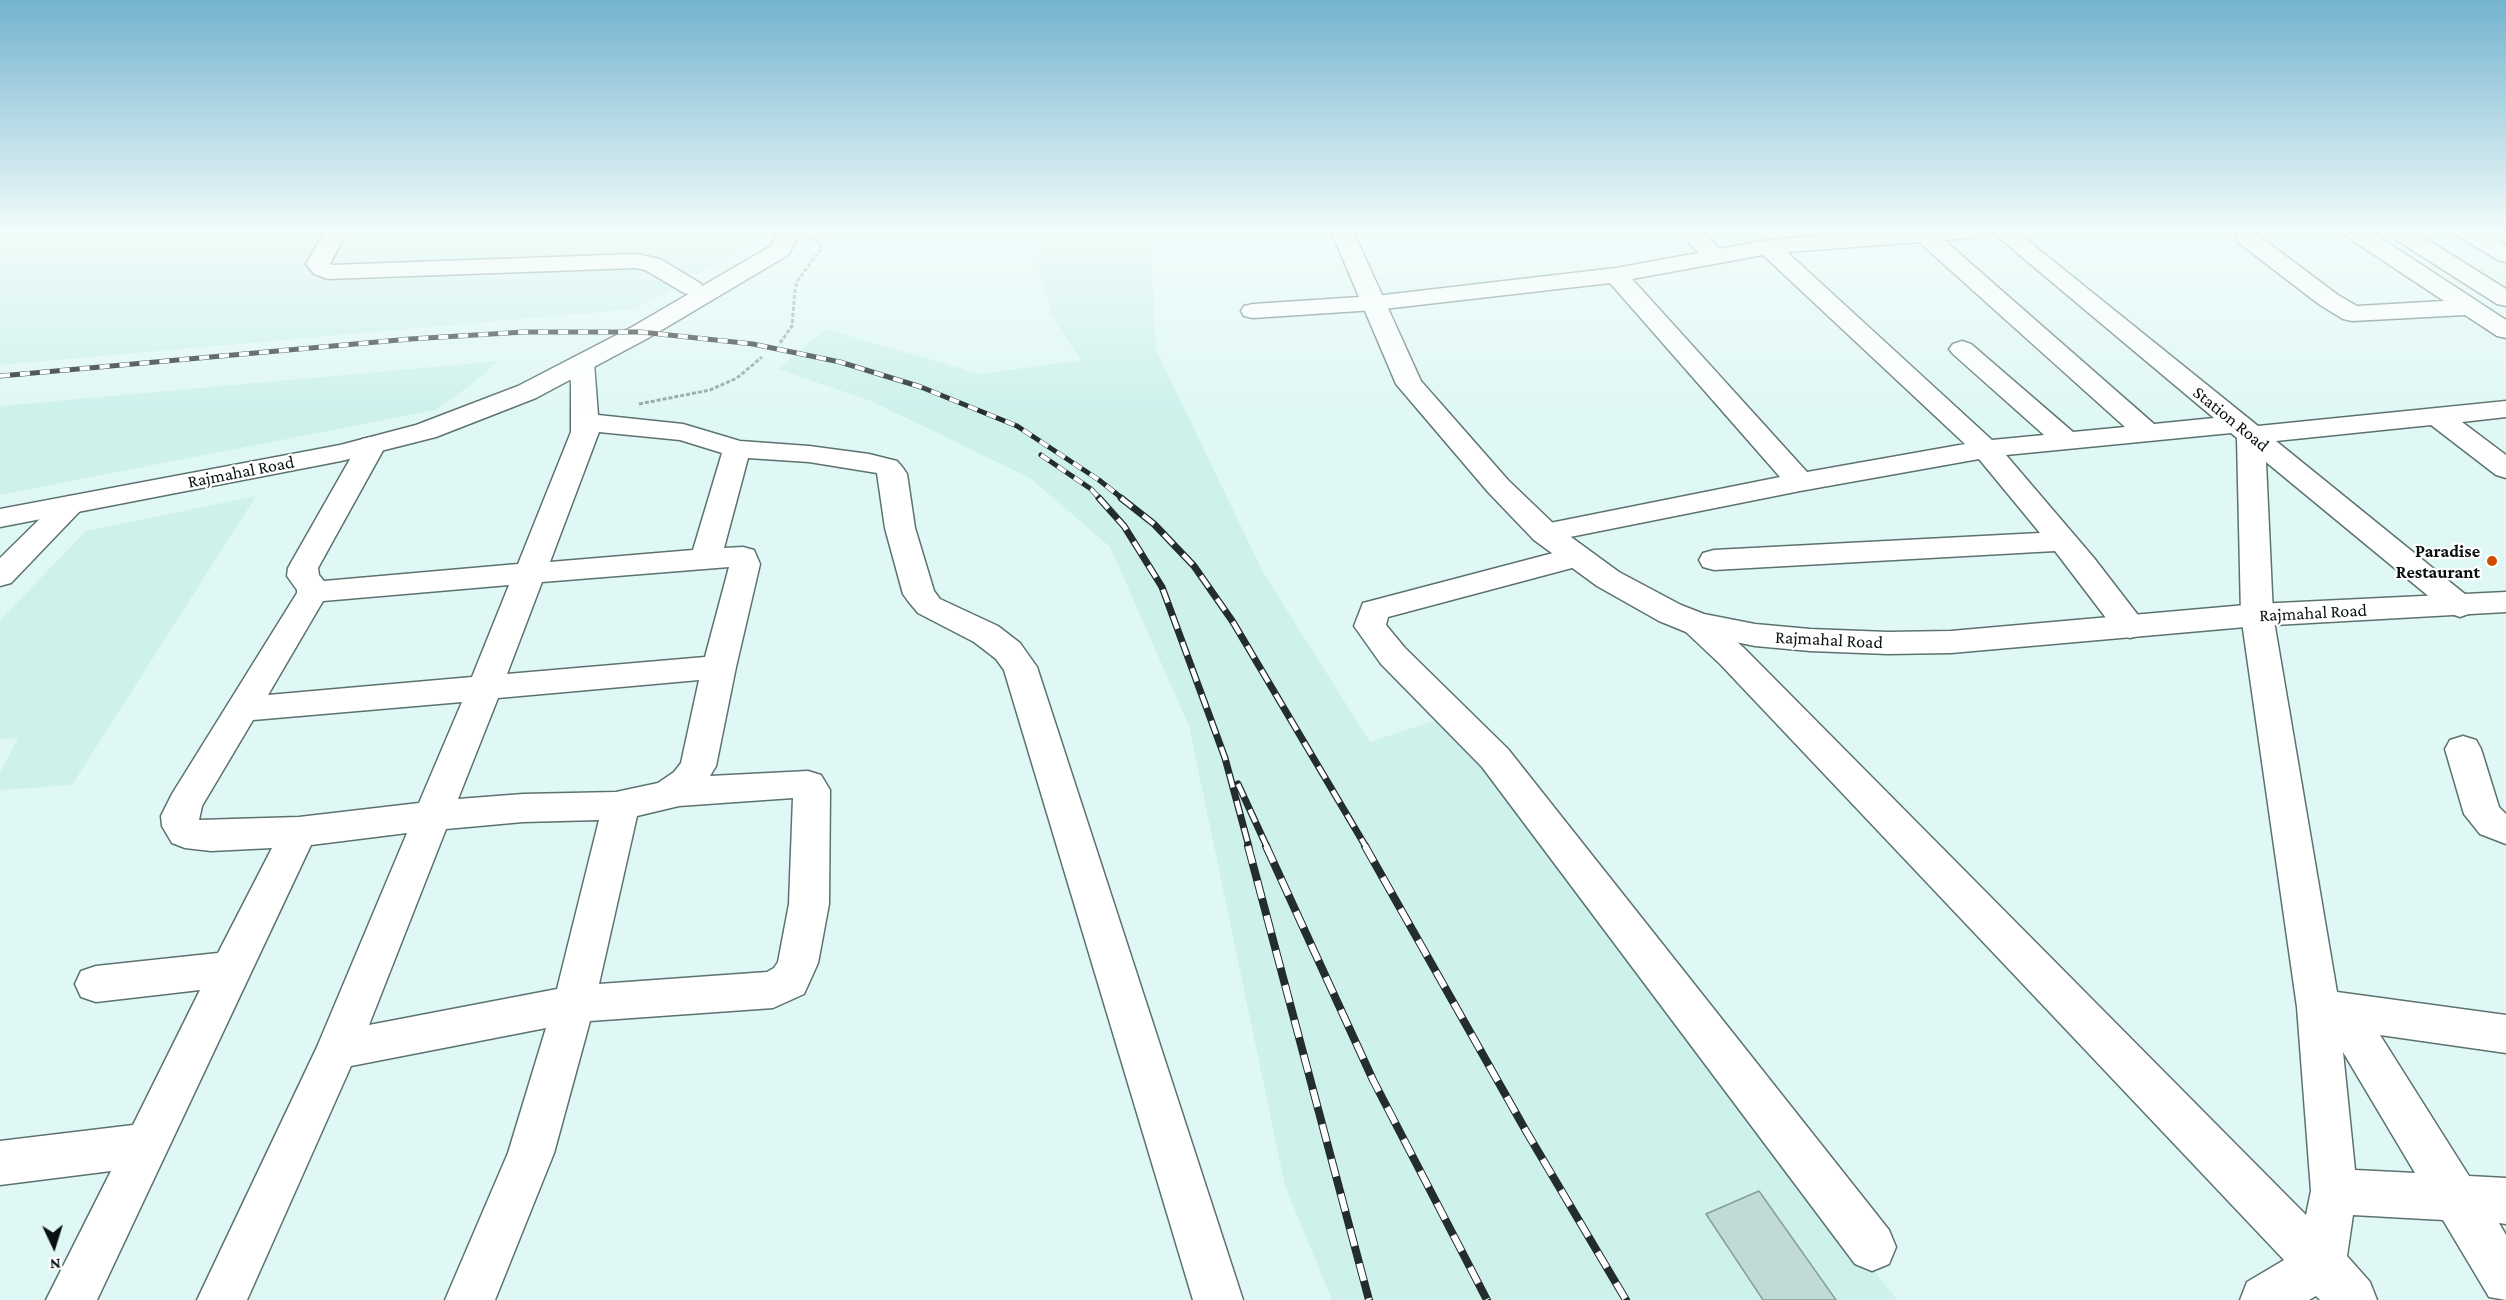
<!DOCTYPE html>
<style>
body{margin:0}
#map{position:relative;width:2506px;height:1300px;overflow:hidden;background:#e0f8f5;font-family:"Crimson Pro",serif}
canvas{display:block}
.north{position:absolute;left:24px;top:1216px;width:60px;height:60px;-webkit-text-stroke:4px #fff;paint-order:stroke;rotate:176deg;font-size:16px;font-weight:700;line-height:24px;text-align:center;color:#091110}
.north::after{content:'';display:block;margin:auto;width:21px;height:27px;background:#091110;clip-path:polygon(50% 0,100% 100%,50% 72%,0 100%)}
</style>
<div id="map">
<canvas width="2506" height="1300"></canvas>
<div class="north">N</div>
</div>
<script>
const c = document.querySelector('canvas').getContext('2d');
c.lineJoin = 'round';
function fill(path, color) { c.fillStyle = color; c.fill(path, 'evenodd'); }
const shape = rows => new Path2D(rows.map(r => 'M' + r).join(''));
function trace(path, color, width, dash) { c.strokeStyle = color; c.lineWidth = width; c.lineCap = dash ? 'butt' : 'round'; c.setLineDash(dash || []); c.stroke(path); }
function label(font, color, halo, rows, align = 'center') {
  c.font = font + ' "Crimson Pro",serif'; c.lineWidth = 4.5; c.setLineDash([]); c.textBaseline = 'middle'; c.strokeStyle = halo; c.fillStyle = color; for (const [text, x, y, turn = 0] of rows) {
    c.save(); c.translate(x, y); c.rotate((+turn || 0) * Math.PI / 180); c.textAlign = isNaN(turn) ? turn : align; if (halo) c.strokeText(text, 0, 0); c.fillText(text, 0, 0); c.restore();
  }
}
const built = shape([
 [0,231,775,231,635,309,0,365],
 [1030,231,1150,231,1156,350,1263,572,1370,742,1448,716,1897,1300,1332,1300,1285,1186,1189,726,1110,547,1030,478,871,401,778,369,825,329,981,374,1081,360,1050,312],
 [499,361,468,387,435,410,0,495,0,406],
 [256,496,72,785,0,790,0,772,18,738,0,739,0,620,86,531]
]);
const building = shape([
 [1759,1191,1836,1300,1763,1300,1706,1214,1759,1191]
]);
const path = shape([
 [780,343,792,326,795,289,798,280,821,249,820,242,807,237],
 [639,404,710,390,737,378,762,357]
]);
const minor = shape([
 [325,231,347,231,330,264,332,265,636,254,660,259,700,283,704,288,700,293,692,295,684,293,645,270,636,268,328,279,314,274,306,264,325,231],
 [1680,231,1704,231,1719,249,1768,240,1879,231,1980,231,1977,236,1969,238,1944,240,2154,424,2214,418,1991,231,2016,231,2258,426,2506,401,2506,417,2462,422,2506,455,2506,478,2496,475,2431,425,2276,441,2471,599,2476,606,2471,613,2460,617,2449,613,2266,462,2273,615,2337,992,2506,1015,2506,1053,2380,1035,2469,1176,2506,1178,2506,1224,2499,1223,2506,1235,2506,1300,2489,1297,2443,1220,2353,1215,2347,1256,2370,1282,2377,1300,2320,1300,2316,1296,2309,1300,2240,1300,2247,1282,2284,1260,1720,664,1686,632,1681,624,1686,616,1697,613,1708,616,1744,648,2306,1215,2311,1191,2297,1007,2241,615,2237,438,2231,433,2006,455,2094,558,2141,619,2146,627,2141,635,2130,638,2119,635,2055,551,1714,570,1703,567,1699,560,1703,553,1714,550,2040,533,1979,459,1800,491,1545,542,1534,540,1530,533,1534,526,1545,524,1780,477,1610,283,1375,310,1253,318,1244,316,1241,311,1244,306,1253,304,1375,296,1616,268,1698,253,1680,231],
 [1919,242,2125,427,2073,432,1971,344,1962,341,1953,344,1949,349,1953,354,2044,435,1992,440,1787,252,1919,242],
 [1763,255,1965,444,1807,472,1632,279,1763,255],
 [2343,1052,2415,1173,2355,1170,2343,1052],
 [2248,231,2255,233,2338,295,2357,306,2444,301,2346,236,2343,231,2370,231,2506,320,2506,338,2497,336,2465,315,2352,321,2343,319,2320,305,2239,243,2236,238,2239,233,2248,231],
 [2387,231,2414,231,2506,289,2506,306,2497,304,2390,236,2387,231],
 [2455,231,2483,231,2506,245,2506,262,2498,260,2458,236,2455,231],
 [581,355,590,358,594,363,598,415,683,424,740,441,809,446,869,454,897,461,903,468,907,474,915,528,934,591,940,599,998,626,1020,643,1037,667,1243,1300,1193,1300,1004,670,996,659,974,642,918,613,908,601,903,594,885,528,877,473,809,462,748,458,724,548,743,547,754,550,760,564,736,667,716,766,710,776,808,771,821,775,830,790,829,904,818,963,804,994,773,1008,590,1021,554,1153,495,1300,445,1300,508,1153,546,1028,351,1066,247,1300,197,1300,317,1047,407,833,311,845,97,1300,46,1300,111,1171,0,1185,0,1141,133,1125,200,990,96,1002,81,997,75,984,81,971,96,966,218,953,272,848,211,851,185,848,172,843,162,826,161,816,172,794,297,593,297,590,287,576,288,568,358,445,362,439,372,437,382,439,386,445,318,568,319,575,324,581,518,564,571,432,571,383,568,363,572,358,581,355],
 [599,432,680,440,722,453,693,550,550,562,599,432],
 [729,567,705,657,507,674,542,582,729,567],
 [509,585,472,677,268,695,323,601,509,585],
 [699,680,681,763,674,772,658,783,616,792,523,794,458,799,498,698,699,680],
 [462,702,419,803,299,817,199,820,202,806,253,720,462,702],
 [793,798,789,904,778,962,774,968,767,972,599,984,637,816,679,806,793,798],
 [599,820,557,989,369,1025,446,829,523,822,599,820],
 [70,496,80,499,85,505,80,511,11,583,0,586,0,558,60,499,70,496],
 [1576,547,1587,550,1591,557,1587,564,1388,617,1386,625,1405,648,1508,749,1889,1230,1896,1247,1889,1264,1872,1271,1855,1264,1482,767,1381,664,1354,626,1363,603,1576,547],
 [2463,736,2476,740,2481,749,2499,807,2506,814,2506,844,2480,834,2464,814,2445,749,2450,740,2463,736]
]);
const major = shape([
 [1331,231,1353,231,1421,381,1508,480,1556,526,1619,572,1681,605,1704,614,1755,624,1810,629,1888,632,1951,631,2257,604,2506,592,2506,612,2257,626,1951,653,1888,654,1810,651,1755,646,1686,632,1659,621,1597,586,1534,540,1488,492,1396,384,1331,231],
 [785,233,793,235,796,240,788,255,650,337,536,398,436,437,341,461,0,527,0,509,340,445,416,425,518,386,632,327,771,246,777,235,785,233]
]);
const railFar2 = shape([
 [0,376,410,339,524,332,641,332,753,344,840,362,921,387,1017,426,1099,480,1123,499],
 [1041,455,1091,489,1100,499]
]);
const railFar1 = shape([
 [1099,498,1124,526,1162,587,1225,758,1249,847],
 [1121,498,1154,524,1194,566,1233,622,1366,847],
 [1238,784,1267,847]
]);
const rail = shape([
 [1248,846,1369,1300],
 [1266,846,1373,1080,1487,1300],
 [1365,846,1526,1131,1626,1300]
]);
const markers = [
 [2492,561,6,"#d04c02"]
];
const streetNames = [
 ["Station Road",2231,419,39],
 ["Rajmahal Road",241,472,-11],
 ["Rajmahal Road",2313,613,-3],
 ["Rajmahal Road",1829,640,3]
];
const poiNames = [
 ["Paradise",2480,551],
 ["Restaurant",2480,572]
];
fill(built, '#cef1ec');
fill(building, '#c2dad7');
trace(building, '#879e9b', 1.5);
trace(minor, '#5c726f', 3);
trace(major, '#5c726f', 3);
trace(path, '#94a7a4', 3, [4, 2]);
fill(minor, '#fff');
fill(major, '#fff');
trace(railFar2, '#232d2c', 5);
trace(railFar1, '#232d2c', 7);
trace(rail, '#232d2c', 8);
trace(railFar2, '#fff', 4, [10]);
trace(railFar1, '#fff', 4.5, [14]);
trace(rail, '#fff', 6, [18]);
const sky = c.createLinearGradient(0, 0, 0, 413);
sky.addColorStop(0, '#74b3cf');
sky.addColorStop(0.56, '#f1fcfa');
sky.addColorStop(1, '#f1fcfa00');
c.fillStyle = sky;
c.fillRect(0, 0, 2506, 413);
for (const [x, y, r, color] of markers) { const dot = new Path2D(); dot.arc(x, y, r, 0, 2 * Math.PI); c.fillStyle = color; c.fill(dot); trace(dot, '#fff', 2); }
label('18px', '#091110', '#fff', streetNames);
label('bold 18px', '#091110', '#fff', poiNames, 'right');
</script>
